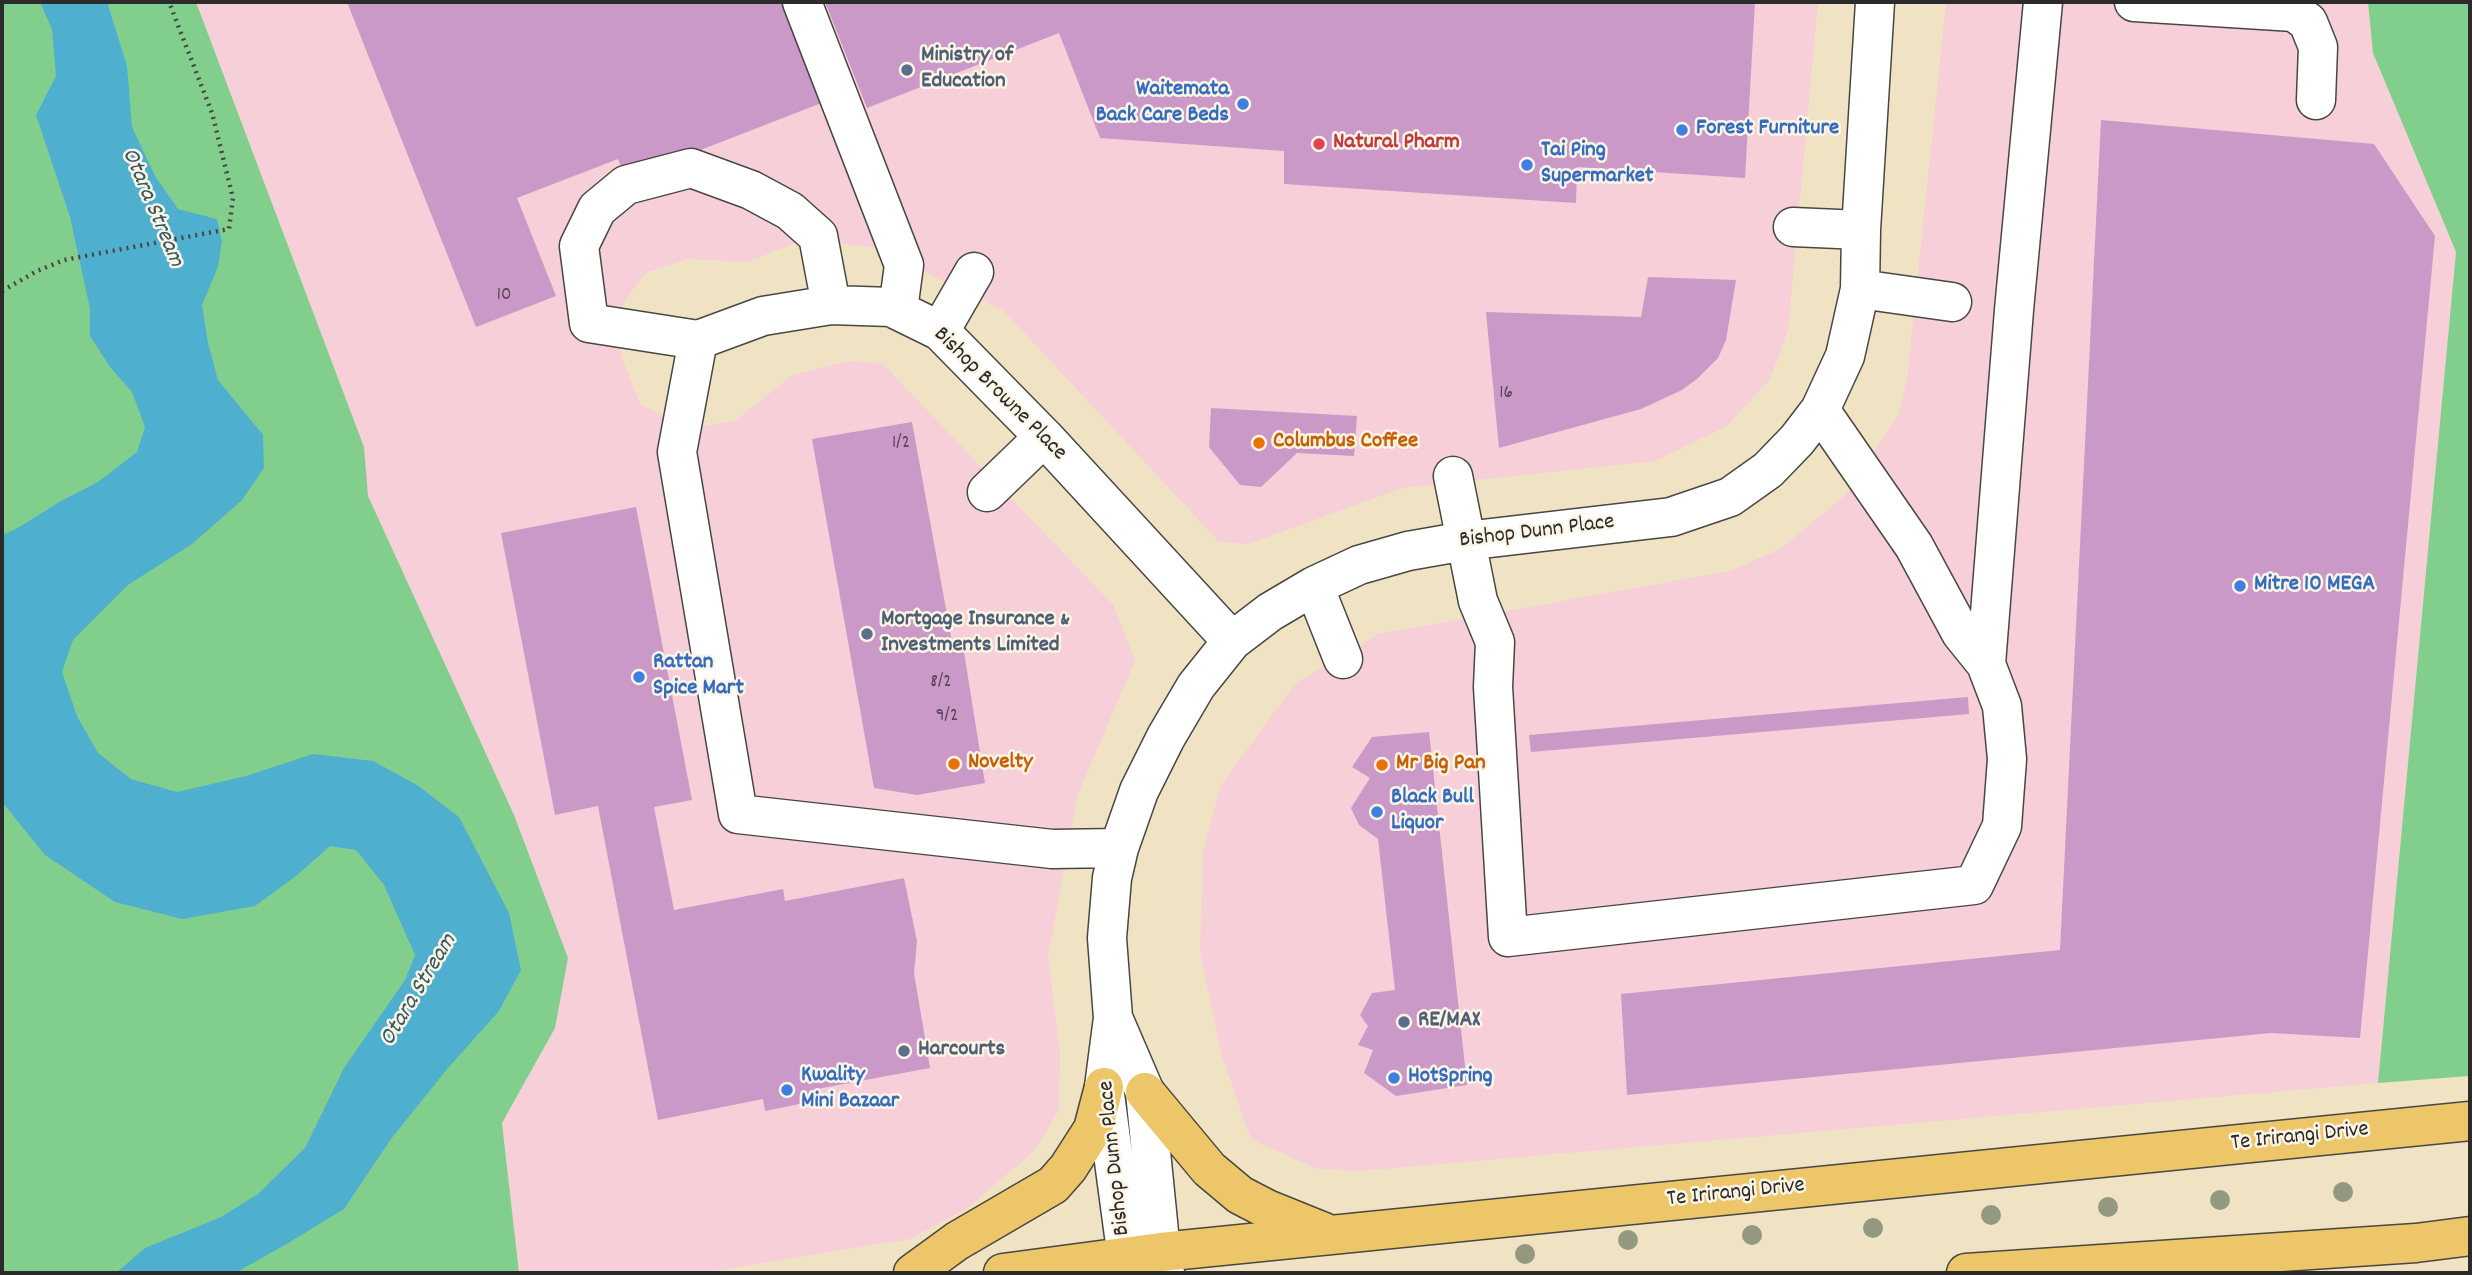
<!DOCTYPE html>
<style>
body{margin:0}
#map{position:relative;width:2472px;height:1275px;overflow:hidden;background:#efe3c4;font-family:Dekko,sans-serif}
canvas{display:block}
.frame{position:absolute;inset:0;border:4px solid #2b2b2b;pointer-events:none}
</style>
<div id="map">
<canvas width="2472" height="1275"></canvas>
<div class="frame"></div>
</div>
<script>
const c = document.querySelector('canvas').getContext('2d');
c.lineJoin = 'round';
function fill(path, color) { c.fillStyle = color; c.fill(path, 'evenodd'); }
const shape = rows => new Path2D(rows.map(r => 'M' + r).join(''));
function trace(path, color, width, dash) { c.strokeStyle = color; c.lineWidth = width; c.lineCap = dash ? 'butt' : 'round'; c.setLineDash(dash || []); c.stroke(path); }
function label(font, color, halo, rows, align = 'center') {
  c.font = font + ' Dekko,sans-serif'; c.lineWidth = 5; c.setLineDash([]); c.textBaseline = 'middle'; c.strokeStyle = halo; c.fillStyle = color; for (const [text, x, y, turn = 0] of rows) {
    c.save(); c.translate(x, y); c.rotate((+turn || 0) * Math.PI / 180); c.textAlign = isNaN(turn) ? turn : align; if (halo) c.strokeText(text, 0, 0); c.fillText(text, 0, 0); c.restore();
  }
}
const built = shape([
 [196,2,1818,2,1788,330,1770,379,1727,426,1655,461,1402,488,1248,544,1219,542,1004,311,877,248,806,239,746,262,689,259,645,273,617,313,622,358,640,404,688,429,736,420,793,375,849,361,883,364,1114,606,1135,661,1078,794,1048,956,1060,1054,1059,1110,1034,1151,966,1209,910,1239,702,1273,519,1273,502,1123,555,1028,514,815,367,496,364,447],
 [1946,2,2368,2,2373,53,2456,252,2378,1083,1360,1171,1317,1169,1251,1139,1221,1053,1200,952,1203,850,1221,785,1296,683,1378,634,1730,571,1782,548,1846,494,1898,416,1907,379]
]);
const green = shape([
 [2,2,196,2,364,447,368,496,514,815,568,958,555,1028,502,1123,519,1273,2,1273],
 [2368,2,2470,2,2470,1076,2378,1083,2456,252,2373,53]
]);
const water = shape([
 [40,2,107,2,108,5,127,66,132,127,155,176,178,209,217,219,222,241,218,267,202,305,208,343,218,380,263,435,264,468,242,500,192,544,128,585,73,640,62,672,77,716,98,753,131,779,177,792,246,776,313,754,373,761,417,785,459,817,509,913,521,970,499,1011,448,1068,391,1139,344,1209,290,1242,235,1273,116,1273,145,1248,221,1217,258,1194,305,1148,344,1068,405,980,415,955,384,885,356,850,330,846,296,876,255,906,182,919,115,902,45,855,2,802,2,535,16,529,61,501,98,482,137,452,145,427,132,392,110,367,90,336,90,309,70,217,36,115,56,76,52,29]
]);
const building = shape([
 [347,2,783,2,824,102,626,179,618,159,517,198,556,296,476,327],
 [825,2,1755,2,1745,178,1577,167,1576,203,1284,184,1284,151,1100,138,1059,33,867,108],
 [2101,120,2374,144,2435,236,2360,1038,2271,1033,1627,1095,1621,994,2060,950],
 [1648,277,1736,280,1726,340,1718,358,1697,379,1682,390,1641,409,1499,448,1486,312,1641,317],
 [1211,408,1357,416,1354,456,1297,453,1261,487,1240,485,1209,447],
 [912,422,952,642,962,640,985,783,917,795,874,788,812,439],
 [636,507,692,800,654,807,674,910,783,889,785,901,904,878,917,941,914,973,930,1068,817,1089,819,1100,765,1111,763,1099,658,1120,598,806,555,815,501,533],
 [1968,697,1969,714,1531,752,1529,735],
 [1429,732,1467,1085,1396,1096,1364,1073,1373,1050,1358,1045,1368,1026,1360,1015,1372,993,1395,990,1378,839,1359,825,1351,808,1370,778,1352,767,1372,737]
]);
const path = shape([
 [2,291,37,271,64,260,229,229,233,198,212,113,169,2]
]);
const minor = shape([
 [802,2,904,265,898,310],
 [2134,2,2294,12,2308,22,2318,47,2316,100],
 [1793,227,1861,230],
 [1860,289,1952,302],
 [831,305,818,236,790,211,751,190,691,168,626,185,597,209,579,246,589,323,698,340,763,316,831,305,891,307,940,331,1044,437,1232,641],
 [940,331,974,272],
 [698,340,677,452,738,814,1052,849,1119,848],
 [1453,476,1478,601,1495,642,1493,687,1508,937,1974,885,2002,826,2007,759,2002,706,1986,664,1961,633,1914,546,1820,410],
 [987,492,1044,437],
 [1314,586,1343,659],
 [1986,664,2014,310,2043,2],
 [1114,1020,1145,1092,1161,1252,1165,1273],
 [1129,1273,1104,1087,1113,1018,1107,938,1112,878,1119,848,1139,791,1166,737,1196,686,1232,641,1270,612,1314,586,1359,565,1408,551,1465,541,1671,517,1730,497,1768,470,1797,440,1820,410,1845,356,1860,289,1861,230,1875,2]
]);
const major = shape([
 [1145,1092,1209,1169,1240,1195,1267,1209,1324,1232],
 [913,1273,957,1241,1053,1185,1068,1168,1093,1129,1104,1087],
 [1003,1273,1161,1252,2470,1121],
 [1966,1273,2416,1243,2470,1236]
]);
const trees = [
 [2343,1192],
 [2220,1200],
 [2108,1207],
 [1991,1215],
 [1873,1228],
 [1752,1235],
 [1628,1240],
 [1525,1254]
];
const markers = [
 [907,70,7,"#5c6f8a"],
 [1243,104,7,"#3f7fe0"],
 [1682,130,7,"#3f7fe0"],
 [1319,144,7,"#e0444e"],
 [1527,165,7,"#3f7fe0"],
 [1259,443,7,"#e8710a"],
 [2240,586,7,"#3f7fe0"],
 [867,634,7,"#5c6f8a"],
 [639,677,7,"#3f7fe0"],
 [954,764,7,"#e8710a"],
 [1382,765,7,"#e8710a"],
 [1377,812,7,"#3f7fe0"],
 [1404,1022,7,"#5c6f8a"],
 [904,1051,7,"#5c6f8a"],
 [1394,1078,7,"#3f7fe0"],
 [787,1090,7,"#3f7fe0"]
];
const numberNames = [
 ["10",504,296],
 ["16",1506,394],
 ["1/2",901,444],
 ["8/2",941,683],
 ["9/2",947,717]
];
const serviceNames = [
 ["Ministry of",921,57],
 ["Education",921,83],
 ["Mortgage Insurance &",881,621],
 ["Investments Limited",881,647],
 ["RE/MAX",1418,1022],
 ["Harcourts",918,1051]
];
const shopNames = [
 ["Waitemata",1229,91,"right"],
 ["Back Care Beds",1229,117,"right"],
 ["Forest Furniture",1696,130],
 ["Tai Ping",1541,152],
 ["Supermarket",1541,178],
 ["Mitre 10 MEGA",2254,586],
 ["Rattan",653,664],
 ["Spice Mart",653,690],
 ["Black Bull",1391,799],
 ["Liquor",1391,825],
 ["Kwality",801,1077],
 ["Mini Bazaar",801,1103],
 ["HotSpring",1408,1078]
];
const healthNames = [
 ["Natural Pharm",1333,144]
];
const streetNames = [
 ["Bishop Browne Place",999,395,45],
 ["Bishop Dunn Place",1537,533,-7],
 ["Te Irirangi Drive",2300,1138,-6],
 ["Bishop Dunn Place",1116,1158,-96],
 ["Te Irirangi Drive",1736,1194,-6]
];
const foodNames = [
 ["Columbus Coffee",1273,443],
 ["Novelty",968,764],
 ["Mr Big Pan",1396,765]
];
const waterNames = [
 ["Otara Stream",151,208,67],
 ["Otara Stream",420,991,-59]
];
fill(built, '#f6cfd9');
fill(green, '#82cf8d');
fill(water, '#4fafce');
fill(building, '#cb99c7');
trace(minor, '#484742', 41);
trace(major, '#484742', 41);
trace(path, '#484742', 4.5, [2, 5]);
trace(minor, '#fff', 38);
trace(major, '#ecc669', 38);
c.fillStyle = '#929980';
for (const [x, y] of trees) { c.beginPath(); c.arc(x, y, 10, 0, 2 * Math.PI); c.fill(); }
for (const [x, y, r, color] of markers) { const dot = new Path2D(); dot.arc(x, y, r, 0, 2 * Math.PI); c.fillStyle = color; c.fill(dot); trace(dot, '#fcf5e5', 2.5); }
label('19px', '#534652', null, numberNames);
label('bold 23px', '#4e5e75', '#fcf5e5', serviceNames, 'left');
label('bold 23px', '#366cbe', '#fcf5e5', shopNames, 'left');
label('bold 23px', '#be3a42', '#fcf5e5', healthNames, 'left');
label('23px', '#2b2b2b', '#fcf5e5', streetNames);
label('bold 23px', '#c56008', '#fcf5e5', foodNames, 'left');
label('italic 24px', '#385964', '#fcf5e5', waterNames);
</script>
